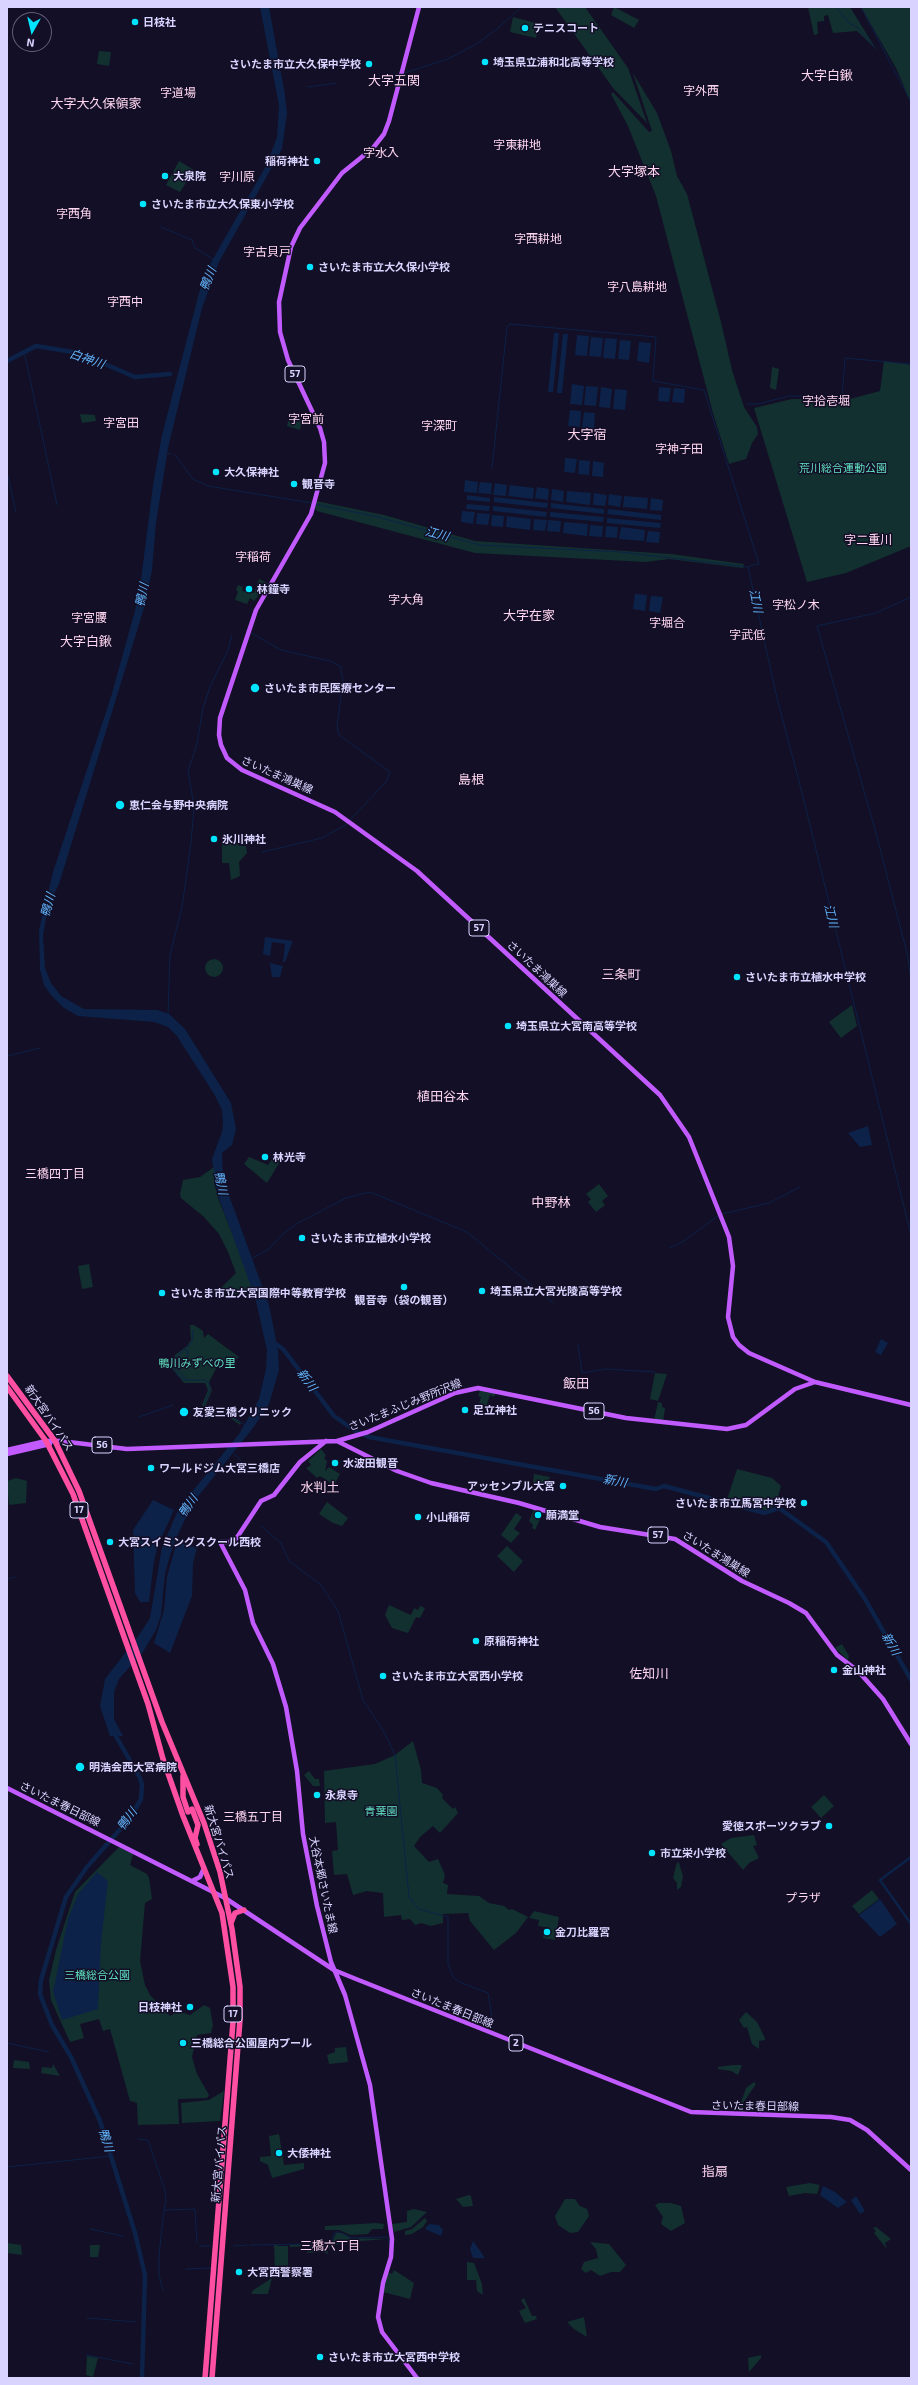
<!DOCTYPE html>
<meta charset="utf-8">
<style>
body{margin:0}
#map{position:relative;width:918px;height:2385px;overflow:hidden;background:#130f26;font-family:"Exo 2",sans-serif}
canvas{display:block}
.frame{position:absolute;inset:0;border:8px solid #d9d4ff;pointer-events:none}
.north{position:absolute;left:12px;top:12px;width:40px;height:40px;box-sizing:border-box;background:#130f26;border:1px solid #625e7d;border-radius:50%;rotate:188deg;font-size:11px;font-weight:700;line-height:16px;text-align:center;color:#d9d4ff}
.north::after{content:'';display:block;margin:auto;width:14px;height:18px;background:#00e5ff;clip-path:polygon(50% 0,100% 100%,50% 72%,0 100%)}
</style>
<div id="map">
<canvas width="918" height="2385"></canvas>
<div class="frame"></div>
<div class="north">N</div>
</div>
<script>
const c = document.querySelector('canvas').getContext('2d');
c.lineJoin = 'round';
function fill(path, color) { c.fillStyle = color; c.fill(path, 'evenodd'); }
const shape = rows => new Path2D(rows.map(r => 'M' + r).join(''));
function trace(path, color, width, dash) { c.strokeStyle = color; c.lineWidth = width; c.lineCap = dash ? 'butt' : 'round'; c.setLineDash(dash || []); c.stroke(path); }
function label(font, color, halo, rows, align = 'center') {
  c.font = font + ' "Exo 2","Noto Sans JP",sans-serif'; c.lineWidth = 3; c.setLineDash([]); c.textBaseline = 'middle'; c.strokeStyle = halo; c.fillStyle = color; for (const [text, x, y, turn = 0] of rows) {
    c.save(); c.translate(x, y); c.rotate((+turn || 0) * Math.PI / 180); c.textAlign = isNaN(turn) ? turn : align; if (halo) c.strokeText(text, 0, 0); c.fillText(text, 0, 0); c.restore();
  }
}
const green = shape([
 [555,7,585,7,628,68,647,123,613,88],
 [614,7,639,20,634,28,611,15],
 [808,7,850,7,876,49,857,31,833,33,828,15,824,16,824,21,817,22,818,34,814,35],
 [861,7,911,7,911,103,896,68],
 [513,17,539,24,536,38,510,32],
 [99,51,111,52,109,66,97,64],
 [633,73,657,113,671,151,677,176,687,194,721,322,732,370,744,407,757,427,758,434,752,443,746,459,729,464,713,413,656,196,628,126,611,94,613,92,649,132,652,131],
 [179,161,194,170,180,192,166,185],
 [884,361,911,365,911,546,846,573,807,582,754,408,792,399,846,400,880,391],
 [772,367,779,369,776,390,770,388],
 [290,413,303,416,300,430,287,426],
 [80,414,95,415,96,421,82,423],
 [316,501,384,515,475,541,671,554,744,564,743,568,669,559,646,562,475,553,317,511,315,508],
 [259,579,268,583,254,601,250,598,247,604,235,600,238,592,236,590,238,585,243,587,242,591,254,593],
 [238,843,239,846,246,846,247,853,239,862,240,876,231,880,229,863,222,863,222,844],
 '205 968a9 9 0 1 1 18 0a9 9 0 1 1-18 0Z',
 [852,1005,857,1026,841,1038,829,1022],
 [275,1155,281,1160,267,1183,244,1164,249,1157,268,1165],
 [214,1167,214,1182,218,1198,246,1268,253,1293,248,1294,227,1294,220,1289,236,1273,228,1252,219,1234,204,1217,181,1198,180,1194,183,1180,200,1177],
 [599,1184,608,1196,602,1201,605,1205,596,1212,588,1202,591,1199,586,1194],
 [89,1264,93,1287,82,1289,78,1266],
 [190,1325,194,1325,203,1331,204,1338,208,1334,239,1357,228,1365,219,1363,209,1382,212,1390,206,1404,210,1414,223,1409,241,1423,240,1425,223,1413,208,1419,202,1405,208,1390,205,1383,184,1383,173,1370,171,1365,175,1355,187,1346,191,1340],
 [655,1373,667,1374,658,1401,650,1399],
 [480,1390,496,1393,494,1397,490,1395,486,1407,479,1403,481,1397,478,1396],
 [658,1402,662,1403,662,1407,665,1408,663,1422,654,1421],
 [321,1449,326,1455,324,1458,327,1461,325,1471,329,1467,340,1474,334,1485,320,1476,317,1478,306,1468,311,1465,308,1461],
 [737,1469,772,1478,781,1486,776,1504,768,1511,727,1500],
 [534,1474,550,1477,548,1486,533,1483],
 [16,1478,27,1481,26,1503,9,1505,7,1481],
 [327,1502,348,1518,342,1526,333,1523,319,1514],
 [534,1508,544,1511,535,1530,532,1528,533,1525,529,1521],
 [516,1513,522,1517,514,1529,520,1533,511,1543,501,1535],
 [507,1546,523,1561,514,1572,497,1556],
 [389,1605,411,1615,414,1608,418,1610,420,1606,425,1608,420,1618,416,1617,408,1633,392,1628,385,1615],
 [842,1644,849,1656,848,1660,835,1648],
 [413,1741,421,1770,422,1783,437,1788,443,1795,442,1798,453,1809,455,1807,458,1813,440,1833,433,1826,420,1837,414,1846,429,1862,438,1859,445,1875,443,1883,448,1885,447,1894,479,1896,489,1903,504,1906,509,1910,512,1909,528,1917,516,1933,494,1950,470,1921,468,1913,443,1914,443,1923,431,1926,421,1923,415,1925,410,1919,402,1920,401,1915,384,1917,383,1893,367,1891,353,1895,347,1874,334,1875,332,1851,338,1850,336,1822,325,1823,324,1771,375,1764,395,1755],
 [309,1771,315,1779,319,1779,320,1786,313,1786,304,1775],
 [824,1795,834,1806,821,1818,811,1807],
 [754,1835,757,1845,753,1846,759,1858,749,1863,743,1870,721,1844,731,1838],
 [119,1847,133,1854,130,1865,147,1874,149,1878,152,1899,145,1903,140,1961,145,1985,150,1995,170,2016,178,2011,190,2015,204,2005,210,2008,213,2025,211,2033,197,2035,192,2057,197,2074,209,2095,207,2098,178,2099,179,2124,138,2125,137,2103,130,2101,110,2029,103,2031,99,2019,80,2024,84,2038,70,2042,51,2000,49,1980,56,1950,75,1892],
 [677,1862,679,1863,683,1876,681,1887,677,1890,677,1883,673,1878],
 [872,1890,879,1899,859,1914,852,1906],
 [534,1911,559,1917,555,1940,543,1938,544,1932,548,1933,549,1928,538,1926,539,1920,529,1918],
 [746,2012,757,2022,765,2038,765,2040,759,2041,759,2049,752,2044,747,2027,744,2028,739,2020],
 [346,2047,348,2062,329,2064,327,2055,335,2052,335,2048],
 [14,2060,29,2062,30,2069,13,2068],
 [53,2064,60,2076,41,2073,42,2067,52,2068],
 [733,2065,742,2065,738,2075,731,2071,718,2069,718,2067],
 [754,2082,756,2084,743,2103,744,2112,741,2112,740,2105,746,2088],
 [224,2091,220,2121,182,2123,181,2103,209,2100],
 [279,2134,284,2165,304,2163,304,2169,272,2178,268,2165,260,2161,260,2157,271,2156,269,2136],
 [810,2183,820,2185,817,2194,805,2193,789,2196,786,2187],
 [469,2195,471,2196,473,2206,463,2207,456,2199],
 [565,2199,575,2199,580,2206,587,2209,589,2216,578,2232,570,2233,558,2225,555,2216],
 [659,2203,671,2203,681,2206,685,2223,671,2231,661,2224,663,2217,655,2205],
 [414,2209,427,2212,411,2227,394,2232,392,2224,407,2222,407,2211],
 [425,2218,427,2221,423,2227,412,2234,405,2235,405,2231,412,2229],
 [376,2223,384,2224,383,2229,372,2229,368,2234,351,2235,339,2230,325,2230,325,2226],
 [876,2227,891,2239,885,2243,887,2249,874,2233,876,2231,873,2228],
 [336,2233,343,2233,351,2238,387,2239,347,2242,333,2246,327,2249,328,2254,323,2252,307,2253,307,2246,290,2247,290,2245,310,2244,320,2248,332,2242],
 [590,2242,609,2244,626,2265,620,2272,611,2272,600,2276,591,2270,586,2273,581,2269,584,2262,598,2258,596,2249],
 [7,2243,21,2245,22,2255,7,2253],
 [274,2244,279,2246,288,2246,288,2268,275,2271],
 [90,2245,100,2245,98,2257,90,2257],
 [467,2262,474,2263,482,2284,483,2295,477,2291,476,2280,467,2280],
 [394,2270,414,2283,410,2299,383,2292,388,2272,392,2274],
 [272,2278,268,2294,252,2294,252,2291],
 [524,2298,532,2316,536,2316,537,2319,525,2323,519,2311,526,2308,521,2300],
 [584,2317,587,2337,574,2329,567,2322],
 [761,2355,761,2358,749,2372,748,2358],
 [87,2356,98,2358,93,2377,86,2375]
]);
const water = shape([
 [260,7,269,7,285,95,287,113,282,149,219,262,202,308,168,448,156,523,152,570,144,608,59,884,48,906,43,936,45,968,51,983,61,996,84,1009,157,1010,169,1014,185,1029,231,1103,236,1129,232,1145,222,1153,223,1179,269,1305,278,1350,279,1370,269,1404,253,1428,192,1504,175,1541,169,1559,165,1574,161,1615,156,1630,143,1652,119,1679,114,1692,114,1719,123,1736,110,1736,100,1706,105,1679,139,1635,150,1618,162,1547,179,1508,239,1434,259,1399,266,1369,267,1350,255,1297,217,1193,212,1159,222,1132,223,1122,222,1110,214,1094,177,1036,168,1027,154,1022,78,1016,64,1008,51,995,44,985,40,970,39,930,53,872,111,697,139,596,153,485,162,435,199,293,209,266,267,164,277,137,279,105],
 [554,333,559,333,553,392,548,392],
 [563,334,568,334,562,393,557,393],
 [577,335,589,336,587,356,575,355],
 [591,337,603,338,601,357,589,356],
 [605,338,617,339,615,359,603,358],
 [620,340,631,341,629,360,618,359],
 [639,342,651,343,649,363,637,361],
 [572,384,584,386,582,405,570,404],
 [586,386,598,387,596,406,584,405],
 [601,387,612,389,610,408,599,407],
 [659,387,671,388,669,402,658,401],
 [674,388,685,389,684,403,672,402],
 [615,389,627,390,625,410,613,409],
 [570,410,581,411,580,427,568,426],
 [584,412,595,413,594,429,582,428],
 [565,458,577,459,575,473,564,472],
 [579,460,590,461,589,475,578,474],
 [593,461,604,463,603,477,592,476],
 [465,480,478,482,477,493,464,492],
 [480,482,492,483,491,494,478,493],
 [495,483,507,485,506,496,493,495],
 [510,485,534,488,533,499,508,496],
 [537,487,549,489,548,500,535,498],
 [552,489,564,491,563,502,551,500],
 [567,491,591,493,590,505,566,502],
 [594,493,607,495,605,506,593,505],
 [609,494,622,496,620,507,608,505],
 [467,495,490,498,490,502,467,500],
 [624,496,648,498,647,509,623,507],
 [494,497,548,503,547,508,494,502],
 [651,498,663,500,662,511,650,510],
 [551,503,604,509,604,514,551,508],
 [467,504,490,506,489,511,466,509],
 [493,506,547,512,546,517,493,511],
 [608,509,661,515,661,520,607,514],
 [462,511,475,512,473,524,461,522],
 [550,512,604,517,603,522,550,517],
 [477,513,490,514,488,525,476,524],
 [492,515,504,516,503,527,491,526],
 [507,516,531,519,530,530,506,527],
 [607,518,661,523,660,528,607,523],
 [534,519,547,520,545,531,533,530],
 [548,520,561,521,560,532,547,531],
 [564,522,588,524,587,536,563,533],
 [590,525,603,526,602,537,589,536],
 [606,526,618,527,617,538,605,537],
 [621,527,645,530,644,541,619,539],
 [648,531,660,532,659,543,646,542],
 [635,594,647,595,645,611,633,609],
 [651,596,663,597,660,613,649,611],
 [265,937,293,941,285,962,283,962,285,944,272,942,270,956,263,954],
 [270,963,283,966,280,977,272,977],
 [868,1126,872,1145,860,1147,848,1133],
 [881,1339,888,1343,881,1355,875,1352],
 [153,1500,174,1510,158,1545,154,1561,149,1602,140,1602,135,1593,133,1530],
 [177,1541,197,1548,193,1563,192,1596,170,1653,154,1643,164,1610,167,1577],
 [97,1872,108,1881,101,1943,98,2009,62,2020,53,1992,68,1919,78,1894],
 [880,1899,897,1924,880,1937,859,1915],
 [823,2186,835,2192,847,2202,838,2208,820,2195],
 [856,2196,865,2211,860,2214,851,2200],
 [429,2224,439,2225,443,2230,441,2236,425,2229],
 [473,2241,481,2252,485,2258,473,2258,470,2249]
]);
const stream = shape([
 [836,7,849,23,858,28,876,49],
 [861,7,911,102],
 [404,73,448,59,476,44,497,29,519,9],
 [308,87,336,83],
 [161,227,192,240,195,248,213,259],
 [24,351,57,505],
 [747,404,758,404,789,396,842,397,845,358,911,364],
 [166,453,171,454],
 [175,455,193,479,208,486,312,503],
 [492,468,507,327,510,324,656,337,653,381,704,390,759,564,752,565,749,567],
 [7,472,16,512],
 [315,504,378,517,480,545,620,552,748,567],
 [748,567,777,698,802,793,911,1235],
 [911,597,876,613,817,626,876,833,907,953,911,979],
 [251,633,281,650,330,661,340,666,343,680,337,727,339,735,390,772,386,782,350,820],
 [262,852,322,838,347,824],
 [168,1014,170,955,182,907,191,843,194,806,188,771,197,744,203,708,210,687,228,650,232,635],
 [7,1056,40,1048],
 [7,1144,8,1151],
 [722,1214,769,1203,800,1187],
 [670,1248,684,1241,719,1215],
 [251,1259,269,1249,283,1234,298,1223,346,1198,370,1192,467,1232,553,1303],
 [193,1330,192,1342,177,1357,174,1364,175,1370,178,1376,185,1380,205,1380,209,1383,210,1391,204,1404,210,1417,223,1410,245,1425],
 [578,1344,582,1373,606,1369,655,1372],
 [185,1378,177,1369,181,1359,187,1358,188,1351,185,1350],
 [139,1417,173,1405],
 [234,1453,253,1475],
 [261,1526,281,1543,289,1561,321,1585,338,1611,363,1700,383,1730,395,1755,409,1897,419,1909,448,1917,448,1964,454,1978,459,1982,488,1993,492,2017],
 [7,1579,15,1577],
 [7,2043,49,2052],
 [138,2139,148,2140,165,2190,166,2200,164,2210,195,2209,197,2242],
 [106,2141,113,2140],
 [7,2167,111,2156],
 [90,2229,123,2236],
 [250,2245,311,2244,320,2247,331,2241,335,2232,339,2232,351,2238,387,2237,390,2244],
 [200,2246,210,2246],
 [234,2246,247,2245],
 [186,2269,211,2268],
 [163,2290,159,2275,159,2255,164,2210],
 [87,2318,136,2322],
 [86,2355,133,2364]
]);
const canal = shape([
 [911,1857,880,1880,911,1924]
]);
const river = shape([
 [7,361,36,346,79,353,135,377,170,374],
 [273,1342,283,1349,334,1416,357,1432,369,1437,656,1489,664,1486,765,1513,779,1508,826,1542,865,1599,911,1680],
 [113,1731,140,1778,142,1785,141,1799,130,1818,87,1867,66,1897,41,1980,40,1994,52,2025,71,2057,100,2121,135,2233,145,2275,142,2378]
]);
const major = shape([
 [419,7,389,121,384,134,373,148,342,173,300,228,291,247,279,302,280,332,288,360,320,428,324,442,325,463,311,514,256,610,220,718,219,735,221,745,227,758,242,770,335,812,417,871,660,1095,689,1137,729,1237,733,1266,728,1317,733,1337,739,1345,749,1353,815,1382],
 [337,1441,397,1471,431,1483,519,1503,600,1527,675,1539,742,1581,789,1603,806,1613,837,1655,858,1671,883,1699,911,1744],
 [7,1450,46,1441,60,1441,127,1449,337,1441,368,1432,455,1393,478,1388,626,1418,727,1429,746,1425,795,1389,815,1382,911,1405],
 [7,1454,50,1444],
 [220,1542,245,1590,253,1623,273,1664,286,1707,297,1771,303,1834,317,1906,331,1962,345,1995,370,2085,392,2239,391,2257,383,2283,378,2317,382,2332,417,2378],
 [220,1542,234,1542,261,1501,274,1495,300,1462,326,1441],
 [7,1788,225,1898,334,1970,356,1979,691,2112,831,2117,850,2120,867,2130,911,2170],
 [192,1881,200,1877,204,1868]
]);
const highway = shape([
 [7,1376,55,1441,79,1491,162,1722,204,1823,220,1872,232,1929,240,1987,240,2020,212,2378],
 [7,1387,46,1441,73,1494,148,1704,163,1759,183,1816,222,1913,233,1987,233,2022,205,2378],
 [183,1776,183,1797,188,1812],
 [192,1809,198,1825,195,1838,197,1844],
 [231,1923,235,1913,244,1910]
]);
const markers = [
 [135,22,4,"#00e5ff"],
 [525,28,4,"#00e5ff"],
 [485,62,4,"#00e5ff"],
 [369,64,4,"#00e5ff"],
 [317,161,4,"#00e5ff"],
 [165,176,4,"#00e5ff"],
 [143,204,4,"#00e5ff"],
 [310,267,4,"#00e5ff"],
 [216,472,4,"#00e5ff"],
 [294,484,4,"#00e5ff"],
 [249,589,4,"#00e5ff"],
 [255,688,5,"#00e5ff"],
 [120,805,5,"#00e5ff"],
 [214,839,4,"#00e5ff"],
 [737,977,4,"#00e5ff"],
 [508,1026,4,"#00e5ff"],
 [265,1157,4,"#00e5ff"],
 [302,1238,4,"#00e5ff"],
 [404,1287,4,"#00e5ff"],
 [482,1291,4,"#00e5ff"],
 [162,1293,4,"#00e5ff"],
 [465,1410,4,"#00e5ff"],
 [184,1412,5,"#00e5ff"],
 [335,1463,4,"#00e5ff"],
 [151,1468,4,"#00e5ff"],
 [563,1486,4,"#00e5ff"],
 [804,1503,4,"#00e5ff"],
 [538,1515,4,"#00e5ff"],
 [418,1517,4,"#00e5ff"],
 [110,1542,4,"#00e5ff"],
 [476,1641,4,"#00e5ff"],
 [834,1670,4,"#00e5ff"],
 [383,1676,4,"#00e5ff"],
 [80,1767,5,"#00e5ff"],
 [317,1795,4,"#00e5ff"],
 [829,1826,4,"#00e5ff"],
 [652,1853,4,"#00e5ff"],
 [547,1932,4,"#00e5ff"],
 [190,2007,4,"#00e5ff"],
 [183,2043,4,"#00e5ff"],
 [279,2153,4,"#00e5ff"],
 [239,2272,4,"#00e5ff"],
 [320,2357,4,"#00e5ff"]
];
const shields = [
 [295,374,20],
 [479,928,20],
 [594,1411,20],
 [102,1445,20],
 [79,1510,18],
 [658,1535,20],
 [233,2014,18],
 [516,2043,14]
];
const shieldNames = [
 ["57",295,374],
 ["57",479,928],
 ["56",594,1411],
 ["56",102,1445],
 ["17",79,1510],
 ["57",658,1535],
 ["17",233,2014],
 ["2",516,2043]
];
const poiNames = [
 ["日枝社",143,22],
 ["テニスコート",533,28],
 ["埼玉県立浦和北高等学校",493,62],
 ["さいたま市立大久保中学校",361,64,"right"],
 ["稲荷神社",309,161,"right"],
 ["大泉院",173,176],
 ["さいたま市立大久保東小学校",151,204],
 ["さいたま市立大久保小学校",318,267],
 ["大久保神社",224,472],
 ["観音寺",302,484],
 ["林鐘寺",257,589],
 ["さいたま市民医療センター",264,688],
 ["恵仁会与野中央病院",129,805],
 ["氷川神社",222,839],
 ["さいたま市立植水中学校",745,977],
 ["埼玉県立大宮南高等学校",516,1026],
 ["林光寺",273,1157],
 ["さいたま市立植水小学校",310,1238],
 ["埼玉県立大宮光陵高等学校",490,1291],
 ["さいたま市立大宮国際中等教育学校",170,1293],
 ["観音寺（袋の観音）",404,1300,"center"],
 ["足立神社",473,1410],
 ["友愛三橋クリニック",193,1412],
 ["水波田観音",343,1463],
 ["ワールドジム大宮三橋店",159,1468],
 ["アッセンブル大宮",555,1486,"right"],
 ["さいたま市立馬宮中学校",796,1503,"right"],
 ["願満堂",546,1515],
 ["小山稲荷",426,1517],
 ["大宮スイミングスクール西校",118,1542],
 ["原稲荷神社",484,1641],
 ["金山神社",842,1670],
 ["さいたま市立大宮西小学校",391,1676],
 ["明浩会西大宮病院",89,1767],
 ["永泉寺",325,1795],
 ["愛徳スポーツクラブ",821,1826,"right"],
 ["市立栄小学校",660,1853],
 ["金刀比羅宮",555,1932],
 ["日枝神社",182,2007,"right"],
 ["三橋総合公園屋内プール",191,2043],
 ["大倭神社",287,2153],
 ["大宮西警察署",247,2272],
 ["さいたま市立大宮西中学校",328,2357]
];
const parkNames = [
 ["荒川総合運動公園",843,468],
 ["鴨川みずべの里",197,1363],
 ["青葉園",381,1811],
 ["三橋総合公園",97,1975]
];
const streetNames = [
 ["さいたま鴻巣線",277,775,24],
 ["さいたま鴻巣線",537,969,43],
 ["さいたまふじみ野所沢線",405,1405,-22],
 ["新大宮バイパス",49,1418,56],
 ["さいたま鴻巣線",716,1554,32],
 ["さいたま春日部線",60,1804,26],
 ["新大宮バイパス",219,1842,73],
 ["大谷本郷さいたま線",323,1885,78],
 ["さいたま春日部線",452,2008,22],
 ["さいたま春日部線",755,2106,1],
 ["新大宮バイパス",219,2164,-85]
];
const neighbourhoodNames = [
 ["字外西",701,91],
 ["字道場",178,93],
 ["字東耕地",517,145],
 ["字水入",381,153],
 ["字川原",237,177],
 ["字西角",74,214],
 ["字西耕地",538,239],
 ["字古貝戸",267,252],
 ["字八島耕地",637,287],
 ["字西中",125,302],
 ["字拾壱堀",826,401],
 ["字宮前",306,419],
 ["字宮田",121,423],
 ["字深町",439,426],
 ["字神子田",679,449],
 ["字二重川",868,540],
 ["字稲荷",253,557],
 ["字大角",406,600],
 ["字松ノ木",796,605],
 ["字宮腰",89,618],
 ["字堀合",667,623],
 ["字武低",747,635],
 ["三橋四丁目",55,1174],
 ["三橋五丁目",253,1817],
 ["プラザ",803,1898],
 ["三橋六丁目",330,2246]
];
const waterNames = [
 ["鴨川",208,279,-68],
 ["白神川",87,359,19],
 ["江川",437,534,15],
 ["鴨川",142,595,-78],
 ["江川",756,601,78],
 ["鴨川",48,905,-74],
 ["江川",831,916,76],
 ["鴨川",221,1183,78],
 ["新川",307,1380,53],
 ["新川",615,1481,10],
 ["鴨川",188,1506,-55],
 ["新川",891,1644,60],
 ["鴨川",127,1819,-53],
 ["鴨川",106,2140,73]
];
const quarterNames = [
 ["大字白鍬",827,76],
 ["大字五関",394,81],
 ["大字大久保領家",96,104],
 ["大字塚本",634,172],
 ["大字宿",587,435],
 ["大字在家",529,616],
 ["大字白鍬",86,642],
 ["島根",471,780],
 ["三条町",621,975],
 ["植田谷本",443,1097],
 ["中野林",551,1203],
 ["飯田",576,1384],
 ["水判土",320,1488],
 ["佐知川",649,1674],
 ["指扇",715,2172]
];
fill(green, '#12302f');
fill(water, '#0c2248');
trace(stream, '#0c2248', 1);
trace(canal, '#0c2248', 2.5);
trace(river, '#0c2248', 4.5);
trace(major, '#c25bff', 4.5);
trace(highway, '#ff4fa3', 5.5);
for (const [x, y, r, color] of markers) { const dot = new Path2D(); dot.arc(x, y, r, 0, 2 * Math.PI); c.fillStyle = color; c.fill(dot); trace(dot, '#130f26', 1.5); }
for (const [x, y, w] of shields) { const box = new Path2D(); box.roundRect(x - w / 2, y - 8, w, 16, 3); c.fillStyle = '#130f26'; c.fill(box); trace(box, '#d9d4ff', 1); }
label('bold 10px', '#d9d4ff', null, shieldNames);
label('bold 11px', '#d9d4ff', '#130f26', poiNames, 'left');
label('11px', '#5fe0c0', '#130f26', parkNames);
label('11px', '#d9d4ff', '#130f26', streetNames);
label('12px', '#ffd6f0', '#130f26', neighbourhoodNames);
label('italic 12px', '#62b6ff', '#130f26', waterNames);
label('13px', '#ffd6f0', '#130f26', quarterNames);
</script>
